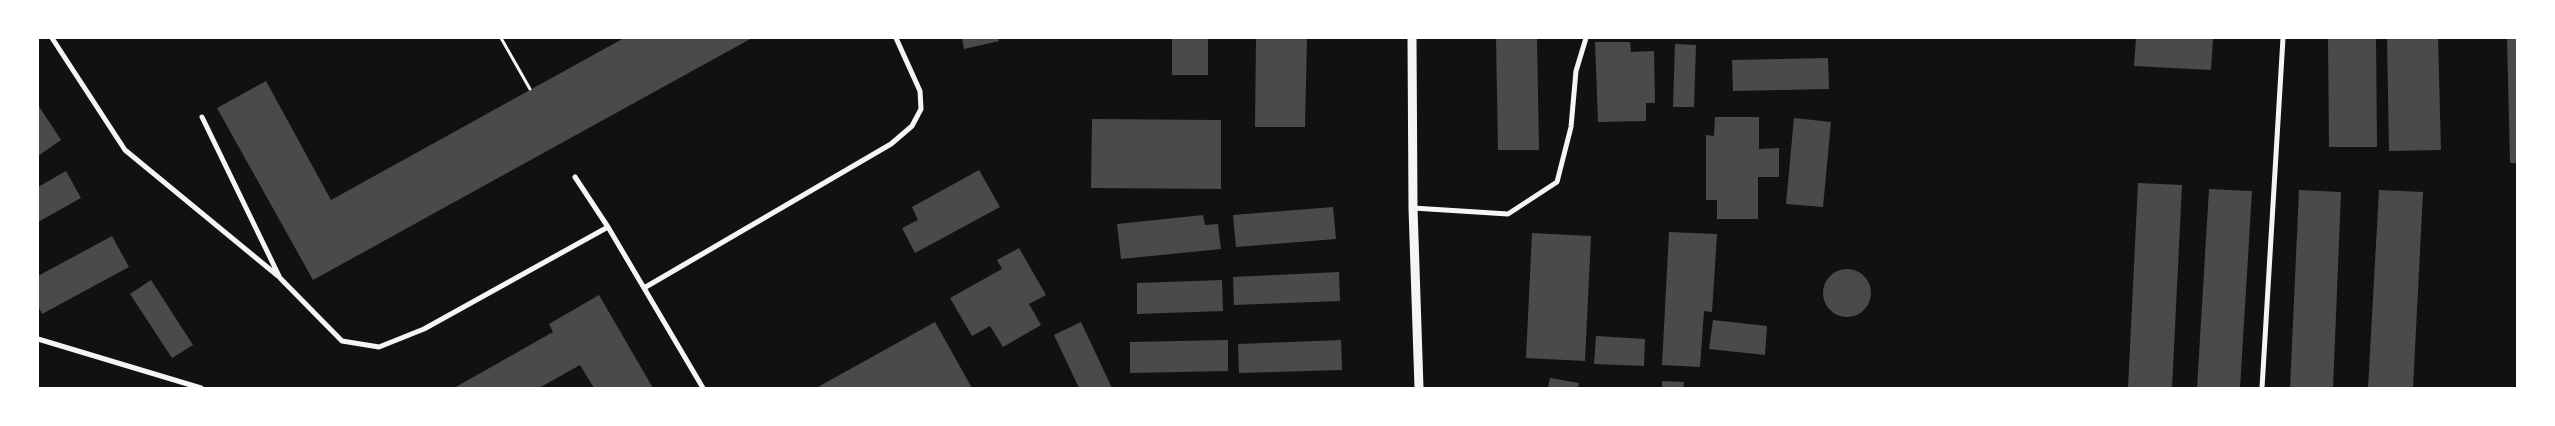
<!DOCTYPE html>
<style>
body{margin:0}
#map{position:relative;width:2555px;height:426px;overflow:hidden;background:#111;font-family:Quicksand,sans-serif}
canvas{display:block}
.frame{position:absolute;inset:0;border:39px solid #fff;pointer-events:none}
</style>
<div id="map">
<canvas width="2555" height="426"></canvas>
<div class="frame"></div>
</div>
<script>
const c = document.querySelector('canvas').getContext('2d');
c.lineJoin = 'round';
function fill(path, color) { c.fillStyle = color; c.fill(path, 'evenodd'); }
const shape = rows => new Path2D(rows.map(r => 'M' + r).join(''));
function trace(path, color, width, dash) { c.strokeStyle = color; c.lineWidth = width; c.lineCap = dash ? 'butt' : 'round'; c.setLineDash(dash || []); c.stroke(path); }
const building = shape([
 [624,38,752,38,313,280,217,108,266,81,331,200],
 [962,38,998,38,999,41,964,49],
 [1172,38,1208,38,1208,75,1172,75],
 [1256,38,1307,38,1305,127,1255,127],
 [1496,38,1537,38,1539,150,1498,150],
 [2136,38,2213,38,2211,70,2134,66],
 [2328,38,2376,38,2377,147,2329,147],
 [2387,38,2438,38,2441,150,2389,151],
 [2507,38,2518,38,2518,163,2510,163],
 [1595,42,1630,42,1631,52,1654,51,1655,103,1646,103,1646,121,1598,122],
 [1675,44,1696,45,1694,107,1673,107],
 [1828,58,1829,89,1733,91,1732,60],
 [38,105,61,140,38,156],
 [1715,117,1759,117,1759,149,1779,148,1779,177,1758,177,1758,219,1717,219,1717,200,1706,200,1706,135,1714,136],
 [1794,118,1831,122,1823,207,1786,204],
 [1092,119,1221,120,1221,189,1091,188],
 [979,170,1000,207,915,253,902,228,918,220,912,207],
 [66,171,81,198,38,222,38,187],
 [2138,183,2182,185,2172,388,2128,388],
 [2209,189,2252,191,2240,388,2197,388],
 [2299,190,2341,192,2333,388,2290,388],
 [2379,190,2423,192,2413,388,2368,388],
 [1333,207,1336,239,1236,247,1233,215],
 [1203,215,1205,225,1218,224,1221,249,1121,259,1117,224],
 [1669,232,1717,234,1712,312,1704,311,1700,367,1662,365],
 [1532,233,1591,236,1585,361,1526,358],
 [112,236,129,267,42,314,38,306,38,276],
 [1019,248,1046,295,1029,304,1041,325,1003,347,990,326,972,336,950,298,1002,269,997,260],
 '1823 293a24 24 0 1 1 48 0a24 24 0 1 1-48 0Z',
 [1339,272,1340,301,1234,305,1233,277],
 [151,280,193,345,172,358,130,294],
 [1222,280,1223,311,1137,314,1137,283],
 [599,295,653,388,594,388,580,365,539,388,454,388,553,332,549,324],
 [1713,320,1767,326,1765,355,1709,349],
 [935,322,972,388,816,388],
 [1081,322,1112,388,1079,388,1054,335],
 [1596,336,1645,339,1644,366,1594,364],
 [1228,340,1228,371,1130,373,1130,342],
 [1341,340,1342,370,1239,373,1238,344],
 [1550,378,1579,383,1578,388,1548,388],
 [1662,381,1684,382,1683,388,1662,388]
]);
const path = shape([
 [501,38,530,89]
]);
const minor = shape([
 [52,38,125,150,278,276],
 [202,117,280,278,342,341,379,347,424,329,608,227],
 [575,177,608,227,703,388],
 [1413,208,1508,214,1557,182,1571,127,1576,71,1586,38],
 [644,288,891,144,912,126,921,109,920,91,896,38],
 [38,339,201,388],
 [2262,388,2283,38]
]);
const tertiary = shape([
 [1412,38,1413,208,1419,388]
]);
fill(building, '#4a4a4a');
trace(path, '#f5f5f5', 3);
trace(minor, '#f5f5f5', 5);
trace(tertiary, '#f5f5f5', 9);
</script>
